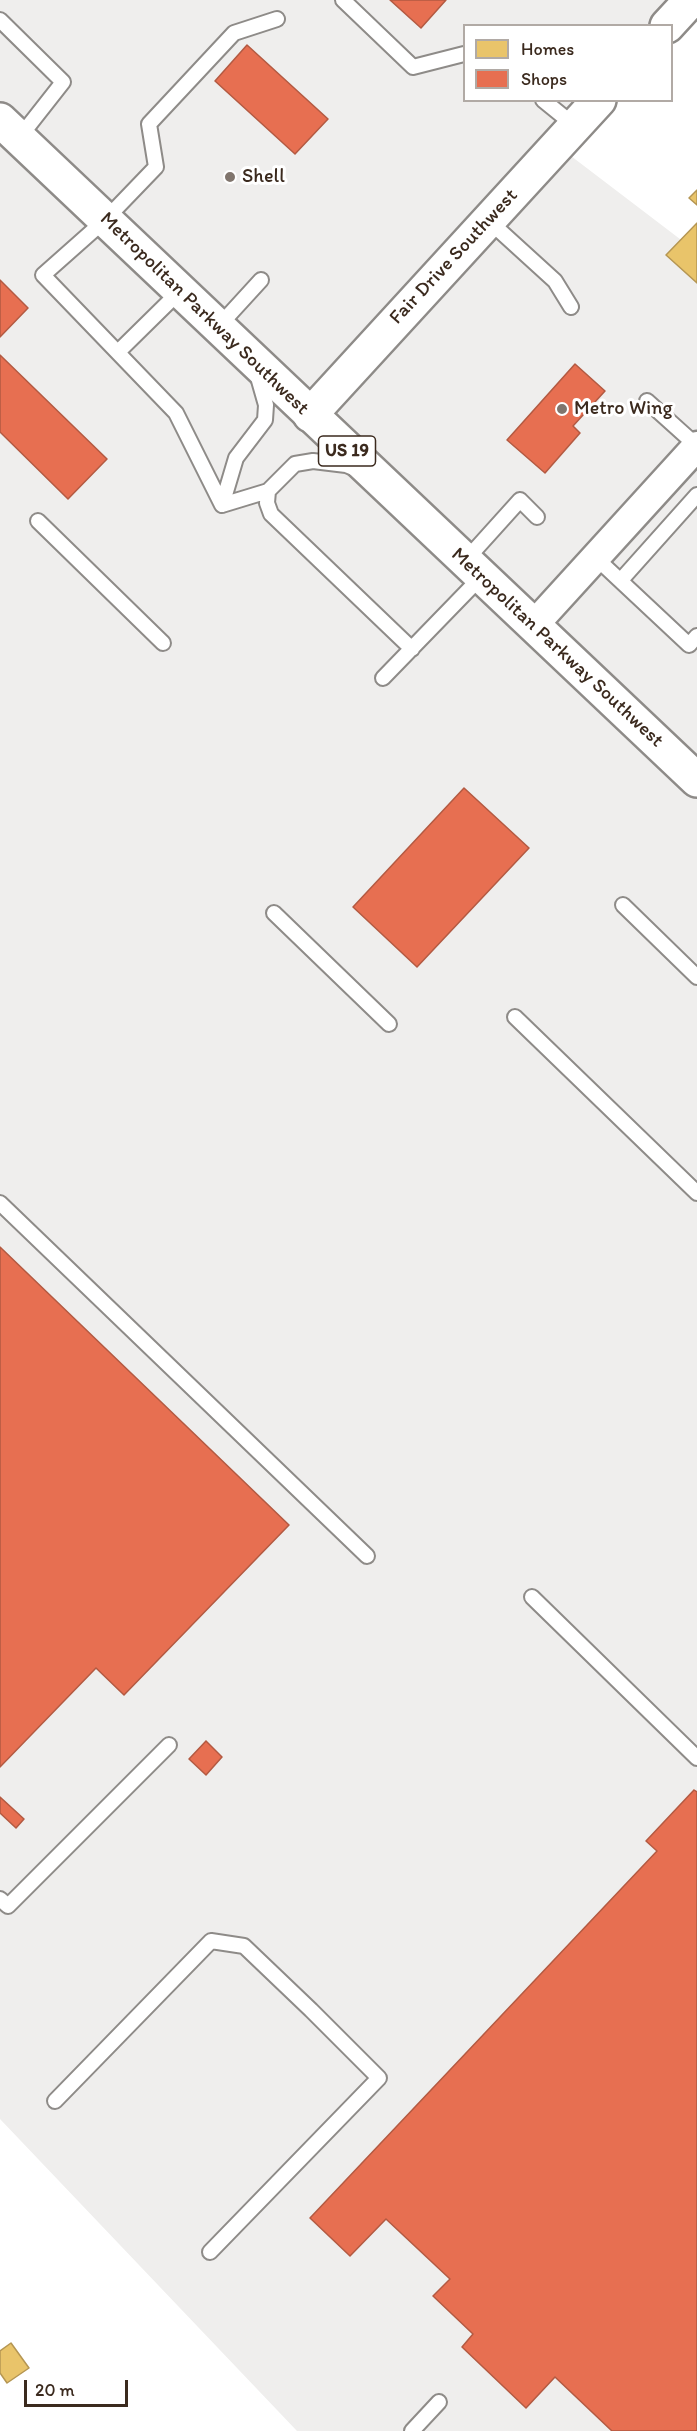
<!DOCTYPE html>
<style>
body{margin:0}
#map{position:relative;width:697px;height:2431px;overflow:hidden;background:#fff;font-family:Itim,sans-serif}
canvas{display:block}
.legend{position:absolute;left:463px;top:24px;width:210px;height:78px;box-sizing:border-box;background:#fff;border:2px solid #b1aaa5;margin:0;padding:8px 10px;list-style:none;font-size:18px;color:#3b2a1e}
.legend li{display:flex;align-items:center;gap:12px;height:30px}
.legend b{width:30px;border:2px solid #b1aaa5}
.scale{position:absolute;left:24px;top:2380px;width:104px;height:27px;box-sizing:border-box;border:3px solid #3b2a1e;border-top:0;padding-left:8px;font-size:18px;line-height:21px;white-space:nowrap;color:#3b2a1e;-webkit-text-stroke:4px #fff;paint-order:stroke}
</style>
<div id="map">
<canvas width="697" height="2431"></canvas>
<ul class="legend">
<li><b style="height:16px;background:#e9c46a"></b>Homes</li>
<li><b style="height:16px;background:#e76f51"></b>Shops</li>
</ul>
<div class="scale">20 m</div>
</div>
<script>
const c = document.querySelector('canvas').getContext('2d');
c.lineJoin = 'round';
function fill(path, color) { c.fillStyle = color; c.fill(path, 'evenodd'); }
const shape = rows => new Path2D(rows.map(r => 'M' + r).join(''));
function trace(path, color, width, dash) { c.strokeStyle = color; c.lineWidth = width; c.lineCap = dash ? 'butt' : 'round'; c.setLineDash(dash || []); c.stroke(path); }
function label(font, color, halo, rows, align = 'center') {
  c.font = font + ' Itim,sans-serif'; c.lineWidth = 6; c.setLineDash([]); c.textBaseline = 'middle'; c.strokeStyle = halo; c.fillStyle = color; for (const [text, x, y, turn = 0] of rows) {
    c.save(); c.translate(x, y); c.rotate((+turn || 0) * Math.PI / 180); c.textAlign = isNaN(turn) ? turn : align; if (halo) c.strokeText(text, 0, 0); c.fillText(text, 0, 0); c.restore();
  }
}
const built = shape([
 [0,0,690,0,669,25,464,26,464,100,609,101,567,153,697,252,697,2431,297,2431,0,2119]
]);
const homes = shape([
 [697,190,697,205,689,198,697,190],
 [697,223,697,283,666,255,697,223],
 [11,2343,29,2368,7,2383,0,2373,0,2351,11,2343]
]);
const shops = shape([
 [390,0,446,0,421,28,390,0],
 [247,45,328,119,295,154,215,81,247,45],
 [0,280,28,308,0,337,0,280],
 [0,355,107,459,68,499,0,432,0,355],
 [575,364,605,391,573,426,580,433,545,473,507,440,575,364],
 [464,788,529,848,417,967,353,907,464,788],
 [0,1247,289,1525,124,1695,96,1668,0,1767,0,1247],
 [206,1741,222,1757,206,1775,189,1759,206,1741],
 [694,1790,697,1792,697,2431,612,2431,555,2377,526,2408,462,2347,473,2334,433,2296,450,2279,386,2219,350,2256,310,2218,657,1851,646,1841,694,1790],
 [0,1797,24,1819,16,1828,0,1813,0,1797]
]);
const lane = shape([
 [343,0,413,67,464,54],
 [0,20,63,82,19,138],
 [543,100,575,126],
 [488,220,555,281,571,307],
 [218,327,261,280],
 [118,352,180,291],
 [647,401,697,446],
 [268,491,267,503,271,514,412,649],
 [222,505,176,413,43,275,105,220,156,167,149,124,234,33,277,19],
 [222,505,268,491,295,464,313,461,346,465,356,469],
 [222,505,236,458,265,420,266,405,258,377],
 [38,521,163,643],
 [595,557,689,645,697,636],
 [465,561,520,500,537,517],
 [621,580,697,495],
 [383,678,481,577],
 [623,905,697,977],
 [274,913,389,1024],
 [515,1017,697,1193],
 [0,1203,367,1556],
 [532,1597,697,1758],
 [0,1899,8,1906,169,1745],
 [55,2101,211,1941,244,1946,311,2010,379,2078,210,2252],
 [412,2431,439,2402]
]);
const street = shape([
 [533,626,697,446]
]);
const secondary = shape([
 [667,26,691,0],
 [310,415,599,100]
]);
const primary = shape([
 [0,120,697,780]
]);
const markers = [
 [230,177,6,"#80756d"],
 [562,409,6,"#80756d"]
];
const shields = [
 [347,451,57]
];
const shieldNames = [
 ["US 19",347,451]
];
const poiNames = [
 ["Shell",242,177],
 ["Metro Wing",574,409]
];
const streetNames = [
 ["Fair Drive Southwest",454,257,-47],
 ["Metropolitan Parkway Southwest",204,314,44],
 ["Metropolitan Parkway Southwest",557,648,43]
];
fill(built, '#efeeed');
fill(homes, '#e9c46a');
trace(homes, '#b59653', 1.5);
fill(shops, '#e76f51');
trace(shops, '#b35a42', 1.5);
trace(lane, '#8e8b88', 18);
trace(street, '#8e8b88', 33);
trace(secondary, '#8e8b88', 38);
trace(primary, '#8e8b88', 38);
trace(lane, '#fff', 14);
trace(street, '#fff', 28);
trace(secondary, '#fff', 33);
trace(primary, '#fff', 33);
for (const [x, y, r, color] of markers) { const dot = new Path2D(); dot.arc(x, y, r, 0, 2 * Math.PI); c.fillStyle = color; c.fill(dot); trace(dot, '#fff', 2); }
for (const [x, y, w] of shields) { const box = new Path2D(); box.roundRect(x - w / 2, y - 15, w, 30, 4.5); c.fillStyle = '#fff'; c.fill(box); trace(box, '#3b2a1e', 1.5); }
label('bold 18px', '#3b2a1e', null, shieldNames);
label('20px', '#3b2a1e', '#fff', poiNames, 'left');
label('20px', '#3b2a1e', '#fff', streetNames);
</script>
